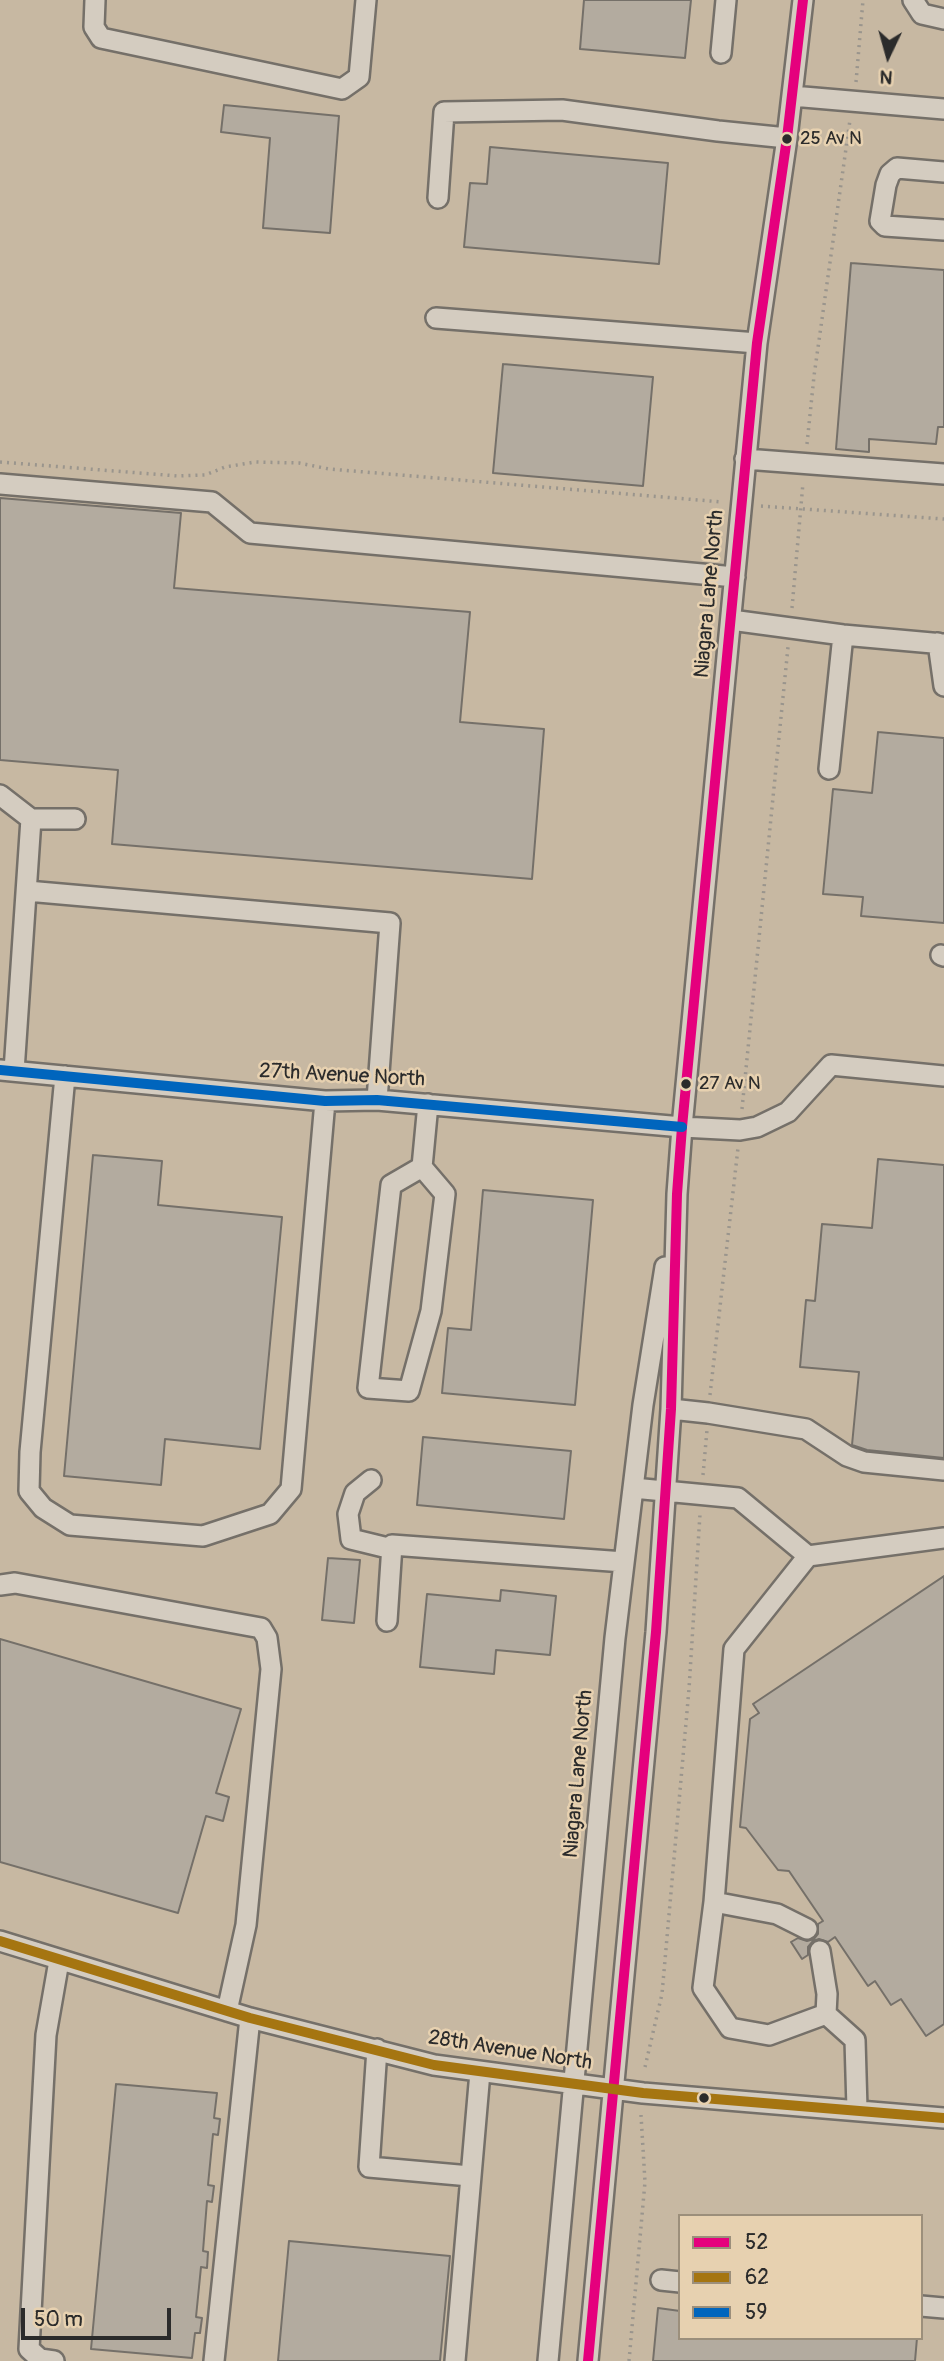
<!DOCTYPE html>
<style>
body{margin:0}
#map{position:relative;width:944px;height:2361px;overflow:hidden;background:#d0c5b4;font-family:Pangolin,sans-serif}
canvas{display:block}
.legend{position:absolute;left:678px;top:2214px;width:245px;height:126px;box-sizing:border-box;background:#e7d1b0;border:2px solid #9c8f7b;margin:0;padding:9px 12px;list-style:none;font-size:21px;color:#2b2b2b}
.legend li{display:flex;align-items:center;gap:14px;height:35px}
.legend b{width:35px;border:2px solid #9c8f7b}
.north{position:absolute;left:853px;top:21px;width:70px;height:70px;-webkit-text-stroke:5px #e7d1b0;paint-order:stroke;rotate:185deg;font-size:19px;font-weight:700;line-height:28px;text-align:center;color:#2b2b2b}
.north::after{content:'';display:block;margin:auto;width:24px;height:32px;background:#2b2b2b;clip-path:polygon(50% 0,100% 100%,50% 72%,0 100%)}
.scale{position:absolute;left:21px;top:2308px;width:150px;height:32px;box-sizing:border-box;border:4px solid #2b2b2b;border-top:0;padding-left:9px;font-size:21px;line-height:24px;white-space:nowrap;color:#2b2b2b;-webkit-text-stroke:5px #e7d1b0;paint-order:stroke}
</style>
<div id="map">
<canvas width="944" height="2361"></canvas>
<ul class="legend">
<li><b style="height:9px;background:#e5007d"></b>52</li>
<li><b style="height:9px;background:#a57511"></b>62</li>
<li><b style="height:9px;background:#0065bd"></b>59</li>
</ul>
<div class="north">N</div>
<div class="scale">50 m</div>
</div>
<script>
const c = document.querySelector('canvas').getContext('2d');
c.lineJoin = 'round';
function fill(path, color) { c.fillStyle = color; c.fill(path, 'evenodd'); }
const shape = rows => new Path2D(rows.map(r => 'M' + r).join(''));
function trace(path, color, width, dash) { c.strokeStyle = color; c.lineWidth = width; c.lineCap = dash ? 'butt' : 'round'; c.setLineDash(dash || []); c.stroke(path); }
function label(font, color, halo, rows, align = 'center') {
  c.font = font + ' Pangolin,sans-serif'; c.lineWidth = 5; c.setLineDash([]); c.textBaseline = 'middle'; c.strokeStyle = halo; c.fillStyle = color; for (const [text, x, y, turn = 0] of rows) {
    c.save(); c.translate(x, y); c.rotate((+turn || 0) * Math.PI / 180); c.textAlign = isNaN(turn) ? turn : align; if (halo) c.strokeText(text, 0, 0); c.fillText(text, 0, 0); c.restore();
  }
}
const built = shape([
 [0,0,944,0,944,2361,0,2361],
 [680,2216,921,2216,921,2338,680,2338]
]);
const building = shape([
 [584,0,691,0,685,58,580,49,584,0],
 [224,105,339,116,330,233,263,228,270,138,221,132,224,105],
 [490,147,668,163,659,264,464,247,470,183,487,184,490,147],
 [851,263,944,270,944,427,938,427,936,444,869,439,869,452,836,449,851,263],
 [503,364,653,377,643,486,493,473,503,364],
 [0,498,181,513,174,588,470,612,460,722,544,729,532,879,112,844,118,770,0,760,0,498],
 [878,732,944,738,944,923,861,916,863,897,823,894,833,789,872,793,878,732],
 [93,1155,162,1161,158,1205,282,1217,260,1449,165,1439,161,1485,64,1476,93,1155],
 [878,1159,944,1165,944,1458,867,1450,852,1445,859,1372,800,1367,806,1300,815,1301,822,1224,872,1228,878,1159],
 [483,1190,593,1200,575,1405,442,1393,448,1328,471,1330,483,1190],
 [423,1437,571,1451,564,1519,417,1505,423,1437],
 [328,1558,360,1560,354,1623,322,1620,328,1558],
 [944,1576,944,2024,926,2036,901,1999,891,2005,875,1981,868,1986,835,1937,828,1942,819,1939,813,1941,808,1947,808,1955,802,1959,791,1942,798,1938,807,1941,814,1939,818,1934,818,1924,823,1921,789,1871,778,1870,746,1828,740,1827,750,1719,759,1713,753,1704,944,1576],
 [501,1590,556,1596,550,1655,496,1650,494,1674,420,1667,427,1594,500,1601,501,1590],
 [0,1639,241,1709,216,1793,229,1797,223,1821,206,1816,178,1913,0,1862,0,1639],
 [116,2084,217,2093,214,2118,220,2119,218,2135,213,2134,208,2185,214,2186,212,2202,207,2201,203,2251,208,2252,207,2268,201,2267,196,2317,202,2318,200,2333,195,2333,192,2358,91,2349,116,2084],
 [289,2241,450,2256,440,2361,278,2361,289,2241],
 [658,2308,680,2311,680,2338,917,2338,915,2361,653,2361,658,2308]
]);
const path = shape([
 [856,82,863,0],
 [807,444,814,376,850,120],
 [0,462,178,476,205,475,225,467,255,462,299,463,329,469,722,502],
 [761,506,944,519],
 [792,608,803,483],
 [742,1109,788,647],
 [710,1395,738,1148],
 [703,1475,707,1430],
 [645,2067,662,1994,689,1689,700,1514],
 [629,2361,645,2182,641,2115]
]);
const minor = shape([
 [95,0,94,27,101,38,342,89,359,77,366,0],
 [913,0,922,14,944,19],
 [721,53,726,0],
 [792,96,944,109],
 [944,172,897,168,890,174,886,185,880,221,885,226,944,230],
 [438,198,444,112,562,110,718,131,787,138],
 [436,318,757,343],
 [745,459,944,474],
 [0,484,212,502,250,533,735,577],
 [731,620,843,635,944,644],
 [938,643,944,686],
 [829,769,843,635],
 [0,795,31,819,14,1071],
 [30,819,75,819],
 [27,891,390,923,377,1100],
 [941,955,944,956],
 [0,1070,325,1101,377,1100,682,1127,740,1130,757,1127,788,1112,831,1065,944,1076],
 [65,1076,30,1452,29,1491,43,1508,70,1525,203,1536,270,1514,291,1489,325,1101],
 [422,1167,391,1185,368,1388,409,1391,431,1311,445,1194,422,1167,428,1104],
 [671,1409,708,1413,806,1429,847,1456,864,1462,944,1470],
 [371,1480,355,1493,348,1514,351,1539,392,1549],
 [633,1488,738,1498,808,1556],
 [0,1585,15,1583,261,1628,267,1638,271,1669,246,1925,227,2011],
 [387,1621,392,1545,624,1562],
 [714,1902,777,1914,807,1929],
 [0,1941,250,2018,434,2065,643,2093,944,2118],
 [820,1951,827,1994,826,2014],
 [377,2049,369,2167,470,2176],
 [857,2109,855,2040,826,2014,769,2035,730,2028,703,1988,714,1902,734,1649,808,1556,944,1538],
 [661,2280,680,2282],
 [921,2306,944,2308],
 [54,2361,40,2359,29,2349,46,2035,59,1961],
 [214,2361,250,2018],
 [455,2361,480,2072],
 [548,2361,615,1638,643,1405,665,1267],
 [588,2361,656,1632,671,1409,677,1194,682,1127,757,343,787,138,803,0]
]);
const bus1 = shape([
 [588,2361,656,1632,671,1409,677,1194,682,1127,757,343,787,138,803,0]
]);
const bus2 = shape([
 [0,1941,250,2018,434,2065,643,2093,944,2118]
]);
const bus3 = shape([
 [0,1070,325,1101,377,1100,682,1127]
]);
const markers = [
 [787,139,6,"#2b2b2b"],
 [686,1084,6,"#2b2b2b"],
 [704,2098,6,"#2b2b2b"]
];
const busNames = [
 ["25 Av N",800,139],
 ["27 Av N",699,1084]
];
const streetNames = [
 ["Niagara Lane North",710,594,-85],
 ["27th Avenue North",342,1076,3],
 ["Niagara Lane North",579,1774,-85],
 ["28th Avenue North",510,2051,9]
];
fill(built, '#c7b8a2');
fill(building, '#b3ab9f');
trace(building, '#757069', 2);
trace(minor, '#757069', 24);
trace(path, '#9a958d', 3.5, [2, 5]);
trace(minor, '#d4ccc0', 19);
trace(bus1, '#e5007d', 10);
trace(bus2, '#a57511', 10);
trace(bus3, '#0065bd', 10);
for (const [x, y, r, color] of markers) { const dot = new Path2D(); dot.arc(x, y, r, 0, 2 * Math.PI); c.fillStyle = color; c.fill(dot); trace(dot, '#e7d1b0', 2.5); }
label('19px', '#2b2b2b', '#e7d1b0', busNames, 'left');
label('21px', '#2b2b2b', '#e7d1b0', streetNames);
</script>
